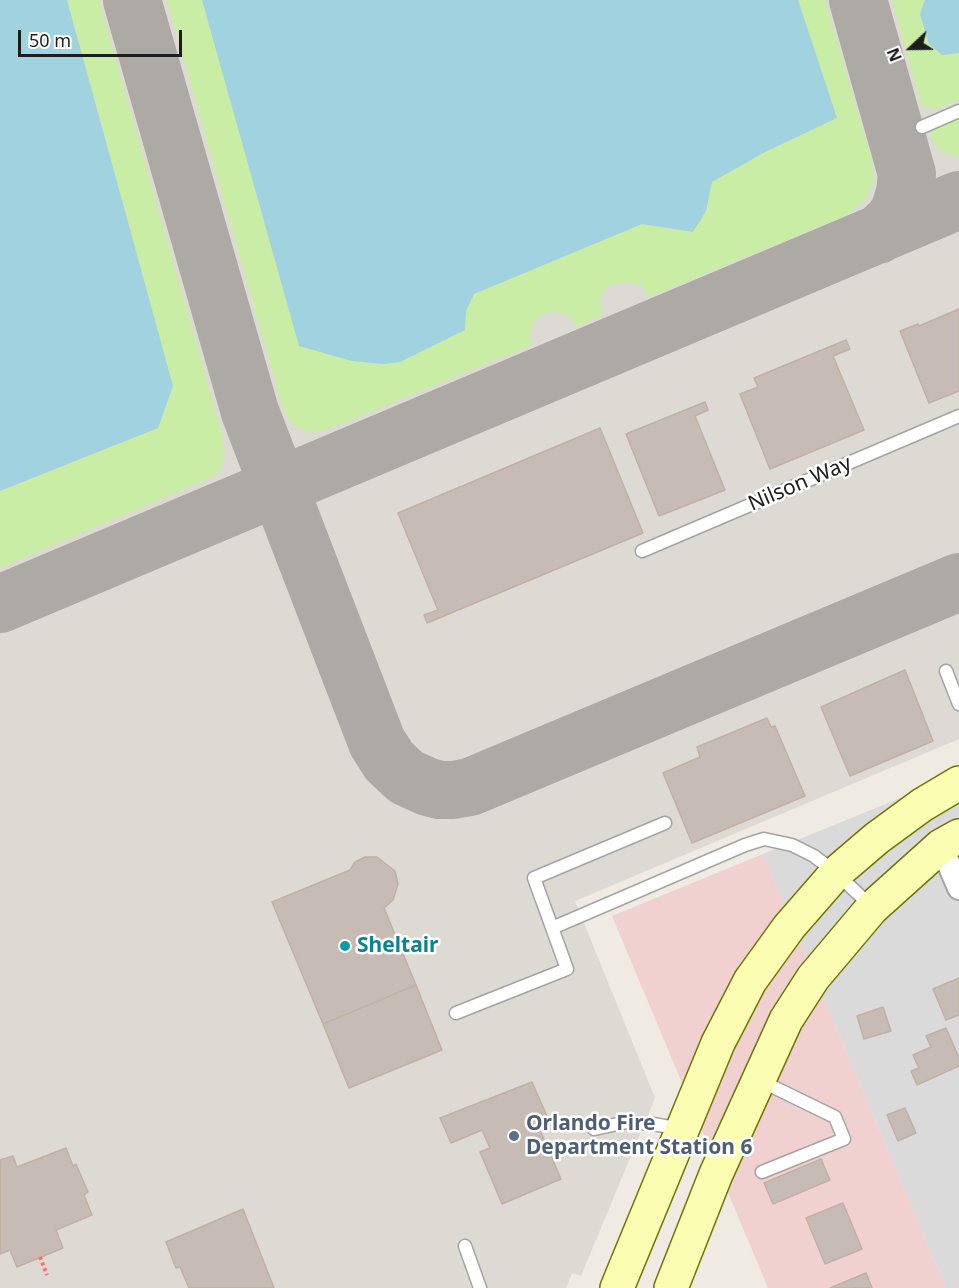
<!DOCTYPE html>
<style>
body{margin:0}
#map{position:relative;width:959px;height:1288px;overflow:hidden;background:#efeae2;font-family:"Noto Sans",sans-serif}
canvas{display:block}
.north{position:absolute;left:881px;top:18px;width:60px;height:60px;-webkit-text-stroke:4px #fff;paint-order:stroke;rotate:248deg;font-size:16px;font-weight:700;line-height:24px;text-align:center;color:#1d1d1d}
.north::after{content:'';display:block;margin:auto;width:21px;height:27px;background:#1d1d1d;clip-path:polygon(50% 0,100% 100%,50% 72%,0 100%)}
.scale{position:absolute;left:18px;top:30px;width:164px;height:27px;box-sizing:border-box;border:3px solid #1d1d1d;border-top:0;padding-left:8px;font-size:18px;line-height:21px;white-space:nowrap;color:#1d1d1d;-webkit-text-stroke:4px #fff;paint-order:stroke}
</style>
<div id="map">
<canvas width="959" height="1288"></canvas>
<div class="north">N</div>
<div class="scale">50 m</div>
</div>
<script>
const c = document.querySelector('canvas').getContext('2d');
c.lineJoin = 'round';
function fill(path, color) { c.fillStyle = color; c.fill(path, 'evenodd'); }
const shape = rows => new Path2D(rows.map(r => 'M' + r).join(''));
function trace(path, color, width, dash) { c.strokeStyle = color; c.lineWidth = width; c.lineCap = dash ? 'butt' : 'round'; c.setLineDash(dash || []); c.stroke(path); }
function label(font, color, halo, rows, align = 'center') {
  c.font = font + ' "Noto Sans",sans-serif'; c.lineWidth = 5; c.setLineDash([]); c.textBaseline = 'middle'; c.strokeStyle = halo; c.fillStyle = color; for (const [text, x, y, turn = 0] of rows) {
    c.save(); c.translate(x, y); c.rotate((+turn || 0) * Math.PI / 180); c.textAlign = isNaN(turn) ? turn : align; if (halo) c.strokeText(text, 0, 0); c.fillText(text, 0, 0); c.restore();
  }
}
const residential = shape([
 [959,774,959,1288,946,1288,763,854]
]);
const commercial = shape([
 [763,854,946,1288,768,1288,612,916]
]);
const airport = shape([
 [0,0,959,0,959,739,575,901,655,1098,581,1276,572,1273,566,1288,0,1288]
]);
const grass = shape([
 [67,0,99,0,223,437,225,452,222,466,215,476,0,568,0,491,158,428,173,386],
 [167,0,202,0,299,346,466,311,474,294,642,224,693,232,706,211,712,182,765,152,837,118,798,0,825,0,872,161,874,182,866,199,845,216,649,297,642,287,633,283,624,282,611,285,603,292,600,301,602,316,576,327,571,317,562,313,551,312,541,315,533,323,530,333,532,345,319,433,306,431,294,425,286,415,281,402],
 [892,0,925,0,920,14,942,55,959,53,959,100,937,109,922,107],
 [959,118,959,157,942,151,935,144,928,130]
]);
const water = shape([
 [0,0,67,0,173,386,158,428,0,491],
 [202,0,798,0,837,118,765,152,712,182,706,211,693,232,642,224,474,294,466,311,465,330,400,362,383,364,352,361,299,346],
 [925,0,959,0,959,53,942,55,929,44,920,14]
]);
const taxiway = shape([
 [132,0,250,412,377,742,389,761,406,777,428,787,440,790,453,790,470,787,959,582],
 [858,0,907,174,905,193,899,212,892,222,878,235],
 [0,604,959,200]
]);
const building = shape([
 [959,309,959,391,929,403,900,331,918,324,919,326,959,309],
 [846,340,850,349,833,356,864,430,770,469,740,394,758,387,754,378,846,340],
 [705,402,708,410,695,416,725,490,659,516,626,434,705,402],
 [600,428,643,533,427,623,424,615,438,610,398,513,600,428],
 [905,670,933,741,850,776,821,707,905,670],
 [767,718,771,727,775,726,805,796,692,843,663,773,700,757,697,747,767,718],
 [365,857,377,857,395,871,398,884,393,900,384,908,416,985,323,1024,272,902,350,870,355,862,365,857],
 [959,978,959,1015,946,1020,933,989,959,978],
 [416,985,442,1050,349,1088,323,1024,416,985],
 [883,1007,891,1031,864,1039,857,1016,883,1007],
 [946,1028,959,1058,959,1066,917,1085,911,1071,919,1068,913,1055,931,1047,926,1036,946,1028],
 [532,1082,550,1123,539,1128,561,1179,502,1204,480,1152,490,1148,482,1130,451,1143,440,1118,532,1082],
 [905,1108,916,1133,898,1141,887,1115,905,1108],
 [66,1148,73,1166,76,1164,88,1192,84,1195,92,1215,56,1230,63,1248,17,1267,10,1250,0,1254,0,1160,13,1156,17,1167,66,1148],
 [821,1159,830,1180,773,1204,764,1183,821,1159],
 [843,1203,862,1249,825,1264,806,1218,843,1203],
 [243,1209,274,1288,189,1288,180,1267,176,1268,166,1242,243,1209],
 [866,1273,872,1288,830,1288,866,1273]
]);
const path = shape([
 [40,1257,47,1275]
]);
const lane = shape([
 [922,127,959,111],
 [642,551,959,416],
 [946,671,959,704],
 [552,928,745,845,764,839,792,845,814,856,836,873,872,907],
 [456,1013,567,969,534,878,665,823],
 [759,1080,835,1117,844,1139,762,1172],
 [594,1129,627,1122,653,1124,681,1129],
 [465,1246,480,1288]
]);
const street = shape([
 [941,846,959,888]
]);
const secondary = shape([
 [617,1288,718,1043,750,981,789,927,836,873,877,838,922,805,959,783],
 [671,1288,716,1174,786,1020,813,978,872,908,941,846,959,836]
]);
const markers = [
 [345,946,6,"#0f9aa8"],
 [514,1136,6,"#5c6f8a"]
];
const streetNames = [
 ["Nilson Way",800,484,-23]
];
const cultureNames = [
 ["Sheltair",357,946]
];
const serviceNames = [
 ["Orlando Fire",526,1124],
 ["Department Station 6",526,1148]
];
fill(residential, '#dbdada');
fill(commercial, '#f1d1d0');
fill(airport, '#dddad4');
fill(grass, '#c9eda4');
fill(water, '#a0d2df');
trace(taxiway, '#adaaa6', 58);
fill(building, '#c7bcb5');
trace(building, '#c1b0a4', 1.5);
trace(lane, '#a4a4a4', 15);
trace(street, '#a4a4a4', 26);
trace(secondary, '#6d7800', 36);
trace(path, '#ff7063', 4, [3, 3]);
trace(lane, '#fff', 12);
trace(street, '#fff', 22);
trace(secondary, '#fafdb2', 33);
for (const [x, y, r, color] of markers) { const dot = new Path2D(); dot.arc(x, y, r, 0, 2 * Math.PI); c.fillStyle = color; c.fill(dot); trace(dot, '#fff', 2); }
label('21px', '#1d1d1d', '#fff', streetNames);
label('bold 21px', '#0d838f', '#fff', cultureNames, 'left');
label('bold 21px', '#4e5e75', '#fff', serviceNames, 'left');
</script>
